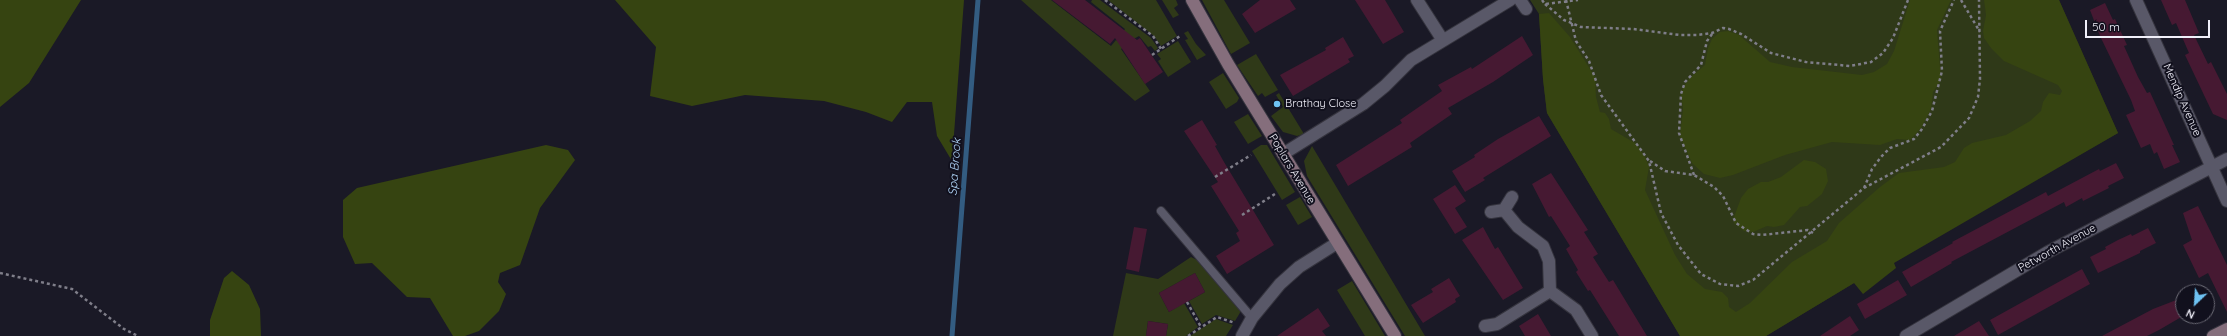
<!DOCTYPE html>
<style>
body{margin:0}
#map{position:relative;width:2227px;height:336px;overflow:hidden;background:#1a1926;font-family:Quicksand,sans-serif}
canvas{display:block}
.north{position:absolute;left:2175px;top:284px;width:40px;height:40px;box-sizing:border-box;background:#11101d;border:1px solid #6b6a75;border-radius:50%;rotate:205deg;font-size:11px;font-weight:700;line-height:16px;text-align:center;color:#f1f0fa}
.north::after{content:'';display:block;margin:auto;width:14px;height:18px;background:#6ec2f3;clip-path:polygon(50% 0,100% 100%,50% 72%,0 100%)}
.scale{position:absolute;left:2085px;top:20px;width:125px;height:18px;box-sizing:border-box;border:2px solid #f1f0fa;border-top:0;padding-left:5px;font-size:12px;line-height:14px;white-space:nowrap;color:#f1f0fa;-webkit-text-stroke:3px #11101d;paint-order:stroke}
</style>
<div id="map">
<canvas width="2227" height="336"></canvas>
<div class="north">N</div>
<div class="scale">50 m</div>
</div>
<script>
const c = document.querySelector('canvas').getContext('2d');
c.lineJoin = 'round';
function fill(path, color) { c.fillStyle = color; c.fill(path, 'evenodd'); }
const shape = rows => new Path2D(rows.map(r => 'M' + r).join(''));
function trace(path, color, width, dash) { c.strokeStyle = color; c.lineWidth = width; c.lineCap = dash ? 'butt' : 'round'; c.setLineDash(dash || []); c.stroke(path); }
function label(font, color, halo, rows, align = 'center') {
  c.font = font + ' Quicksand,sans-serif'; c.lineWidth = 4; c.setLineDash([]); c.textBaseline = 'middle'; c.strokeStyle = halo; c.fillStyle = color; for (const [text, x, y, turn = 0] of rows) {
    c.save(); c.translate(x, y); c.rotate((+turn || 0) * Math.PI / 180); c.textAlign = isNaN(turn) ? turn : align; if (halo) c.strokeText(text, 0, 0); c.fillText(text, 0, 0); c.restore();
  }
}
const green = shape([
 [1021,0,1051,0,1111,46,1116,40,1125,46,1121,49,1150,91,1135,101],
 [1092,0,1100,0,1151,38,1158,48,1155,51,1151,46,1148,47,1139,36,1130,41,1122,34,1125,29,1091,2],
 [1108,0,1156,0,1177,36,1161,46,1154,36],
 [1162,0,1176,0,1178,5,1174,8,1179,15,1173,18],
 [1202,0,1224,0,1250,43,1231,54],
 [1530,0,2059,0,2118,133,1854,283,1766,336,1680,336,1547,113,1543,79,1539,14],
 [1188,31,1196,44,1206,55,1197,60,1185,40,1188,39,1184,33],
 [1178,41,1191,62,1168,77,1158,61,1161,59,1157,54],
 [1256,54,1278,90,1265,97,1262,93,1258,96,1237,65],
 [1223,73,1239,98,1237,102,1226,109,1209,82],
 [1279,93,1304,134,1297,136,1283,132,1271,116,1283,107,1276,95],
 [1248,114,1262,136,1248,144,1234,122],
 [1261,145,1267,145,1295,192,1282,200,1252,151],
 [1312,146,1425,336,1405,336,1307,176,1304,161],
 [1300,197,1312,217,1298,225,1286,205],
 [1191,257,1201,262,1241,311,1235,321,1216,315,1202,324,1189,301,1205,292,1195,273,1159,293,1169,312,1184,303,1198,327,1186,336,1166,336,1168,324,1148,321,1146,336,1113,336,1126,273,1158,279],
 [1352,281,1385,336,1365,336,1337,290],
 [1216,319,1233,325,1226,336,1190,336]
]);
const forest = shape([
 [0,0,81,0,29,83,0,107],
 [615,0,964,0,952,161,937,136,932,102,907,102,892,122,866,112,824,101,745,95,692,106,650,96,656,47],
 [1910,0,1951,0,1937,30,1941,80,1933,92,1931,109,1921,128,1910,140,1897,139,1880,145,1832,142,1785,155,1733,175,1720,178,1704,174,1692,163,1680,136,1683,109,1681,94,1684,86,1692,76,1705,65,1708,48,1712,39,1720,32,1728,31,1739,35,1770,62,1792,67,1862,75,1874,72,1887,64,1894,51],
 [1984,0,2059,0,2118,133,1894,263,1896,268,1863,294,1854,283,1766,336,1680,336,1547,113,1543,79,1539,14,1549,13,1570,37,1595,77,1596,97,1600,112,1605,113,1609,119,1611,129,1635,143,1645,157,1649,167,1645,190,1675,255,1687,274,1705,289,1722,292,1728,298,1729,307,1736,312,1750,303,1792,262,1827,241,1839,223,1880,187,1899,173,1944,167,1955,162,1964,148,1972,143,2006,135,2030,121,2041,111,2043,102,2049,93,2060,95,2062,91,2058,85,2004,61,1991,48,1984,38,1983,31,1986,15],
 [546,145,568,150,575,160,540,208,520,265,500,273,498,282,506,294,499,311,479,331,465,336,453,336,430,298,407,297,372,263,355,264,343,237,343,200,357,188],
 [1804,160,1815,162,1826,169,1828,181,1822,194,1807,206,1800,207,1784,225,1774,227,1767,226,1753,232,1744,231,1734,223,1734,217,1741,198,1748,189,1761,182,1768,182,1781,177],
 [232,271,249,285,260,309,261,336,210,336,210,320,224,278]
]);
const stream = shape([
 [952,336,978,0]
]);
const building = shape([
 [1052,0,1085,0,1137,40,1140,38,1163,72,1145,84,1115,38,1110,44],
 [1260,0,1290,0,1296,9,1255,33,1242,14],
 [1355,0,1385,0,1404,32,1383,44],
 [2161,0,2185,0,2199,33,2194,35,2208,64,2211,62,2227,94,2227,120,2213,114,2185,55,2189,53,2176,23,2172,25],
 [2105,3,2113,20,2115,19,2127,45,2124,46,2138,77,2147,93,2150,92,2174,145,2172,145,2180,162,2164,169,2157,152,2154,154,2150,144,2141,148,2126,115,2135,111,2131,100,2100,36,2090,10],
 [1522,36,1533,55,1493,82,1448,108,1452,114,1410,143,1412,147,1348,186,1336,165,1402,123,1400,120,1442,91,1438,85,1471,67,1472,69],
 [1343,37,1354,56,1348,59,1350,62,1293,96,1280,75,1326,50,1325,48],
 [1539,116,1551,136,1483,178,1485,180,1465,192,1452,171,1475,157,1474,155,1498,139],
 [1202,120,1217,145,1215,146,1224,162,1274,245,1227,274,1216,256,1240,241,1236,233,1239,231,1211,186,1218,182,1184,131],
 [2116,163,2124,178,2108,186,2109,188,2083,201,2082,198,2066,207,2064,202,1951,262,1952,263,1911,287,1902,272,1953,243,1952,242,2046,192,2048,196,2099,169,2100,171],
 [1551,173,1588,230,1584,232,1598,254,1593,257,1609,282,1613,280,1647,336,1619,336,1590,290,1588,291,1576,272,1578,270,1566,249,1570,246,1551,216,1549,217,1532,184],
 [1455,185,1466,201,1455,208,1467,227,1455,234,1433,199],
 [2198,206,2227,265,2227,312,2208,273,2199,278,2183,245,2192,240,2183,213],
 [1134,227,1147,229,1139,272,1126,269],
 [1483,227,1495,249,1498,247,1523,288,1503,300,1462,240],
 [2148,228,2156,243,2140,251,2140,253,2098,273,2090,257,2106,249,2105,247,2118,240,2131,234,2132,236],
 [2082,269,2090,284,1998,335,1990,320],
 [1195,273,1205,292,1169,312,1159,293],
 [1449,278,1460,296,1455,299,1456,302,1423,323,1411,305,1433,292,1431,289],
 [1898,280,1907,295,1865,319,1857,304],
 [2179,299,2183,307,2183,316,2159,330,2147,336,2102,336,2153,309],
 [1318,308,1330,326,1322,331,1326,336,1277,336],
 [1538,314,1551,336,1525,336,1519,326],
 [1850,316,1859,330,1850,336,1820,336],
 [1148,321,1168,324,1166,336,1146,336],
 [1979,321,1989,336,1954,336]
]);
const path = shape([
 [1105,0,1153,36,1161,49],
 [1542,0,1545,4,1578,0],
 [1566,0,1576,41,1589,61,1601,95,1649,161,1661,213,1678,245,1701,274,1720,284,1738,286,1753,280,1864,188,1941,147,1969,118,1978,97,1980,79,1979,0],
 [1961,0,1980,32],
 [1545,4,1564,20,1581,27,1633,29,1680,35,1697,35,1712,33,1723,28,1729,29,1741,34,1771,53,1806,62,1850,66,1871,62,1883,53,1893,38,1908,0],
 [1152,55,1180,36],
 [1650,161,1665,171,1694,175,1714,187,1723,196,1736,223,1753,234,1762,235,1808,230,1813,233],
 [1694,175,1679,133,1681,94,1685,82,1701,65,1707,41,1712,34],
 [1215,177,1251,155],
 [1864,188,1872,169,1881,157,1890,148,1914,139,1922,129,1932,111,1942,71,1940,31,1954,0],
 [1242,215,1275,194],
 [0,273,72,289,124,329,138,336],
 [1187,302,1201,327],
 [1188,336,1217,317,1235,323]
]);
const lane = shape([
 [1161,211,1252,318]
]);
const street = shape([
 [1417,0,1442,39],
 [1520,0,1526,9],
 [2136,0,2227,201],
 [1283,154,1363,104,1385,86,1411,60,1510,0],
 [1504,210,1518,227,1543,246,1549,261,1550,291,1576,310,1592,336],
 [1491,212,1504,210,1512,197],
 [1485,326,1497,324,1550,291],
 [1242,336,1252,318,1280,284,1299,267,1337,243],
 [1906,336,2048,252,2227,159]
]);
const secondary = shape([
 [1192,0,1228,64,1395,336],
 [2213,336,2227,329]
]);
const markers = [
 [1277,104,4,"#6ec2f3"]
];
const streetNames = [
 ["Mendip Avenue",2182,100,66],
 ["Poplars Avenue",1292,169,59],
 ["Petworth Avenue",2057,248,-29]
];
const poiNames = [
 ["Brathay Close",1285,104]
];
const waterNames = [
 ["Spa Brook",955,167,-86]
];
fill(green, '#2f3918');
fill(forest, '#364411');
trace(stream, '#335c81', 5);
fill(building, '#461932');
trace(lane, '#35343e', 10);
trace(street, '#35343e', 14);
trace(secondary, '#35343e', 14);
trace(path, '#7f7e89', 2.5, [3, 3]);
trace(lane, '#595868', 8);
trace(street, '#595868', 12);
trace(secondary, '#856e7c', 12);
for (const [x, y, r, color] of markers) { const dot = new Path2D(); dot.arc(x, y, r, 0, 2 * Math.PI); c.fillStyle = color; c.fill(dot); trace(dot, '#11101d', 1.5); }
label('11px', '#f1f0fa', '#11101d', streetNames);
label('11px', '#f1f0fa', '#11101d', poiNames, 'left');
label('italic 12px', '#b2d7fb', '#11101d', waterNames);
</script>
